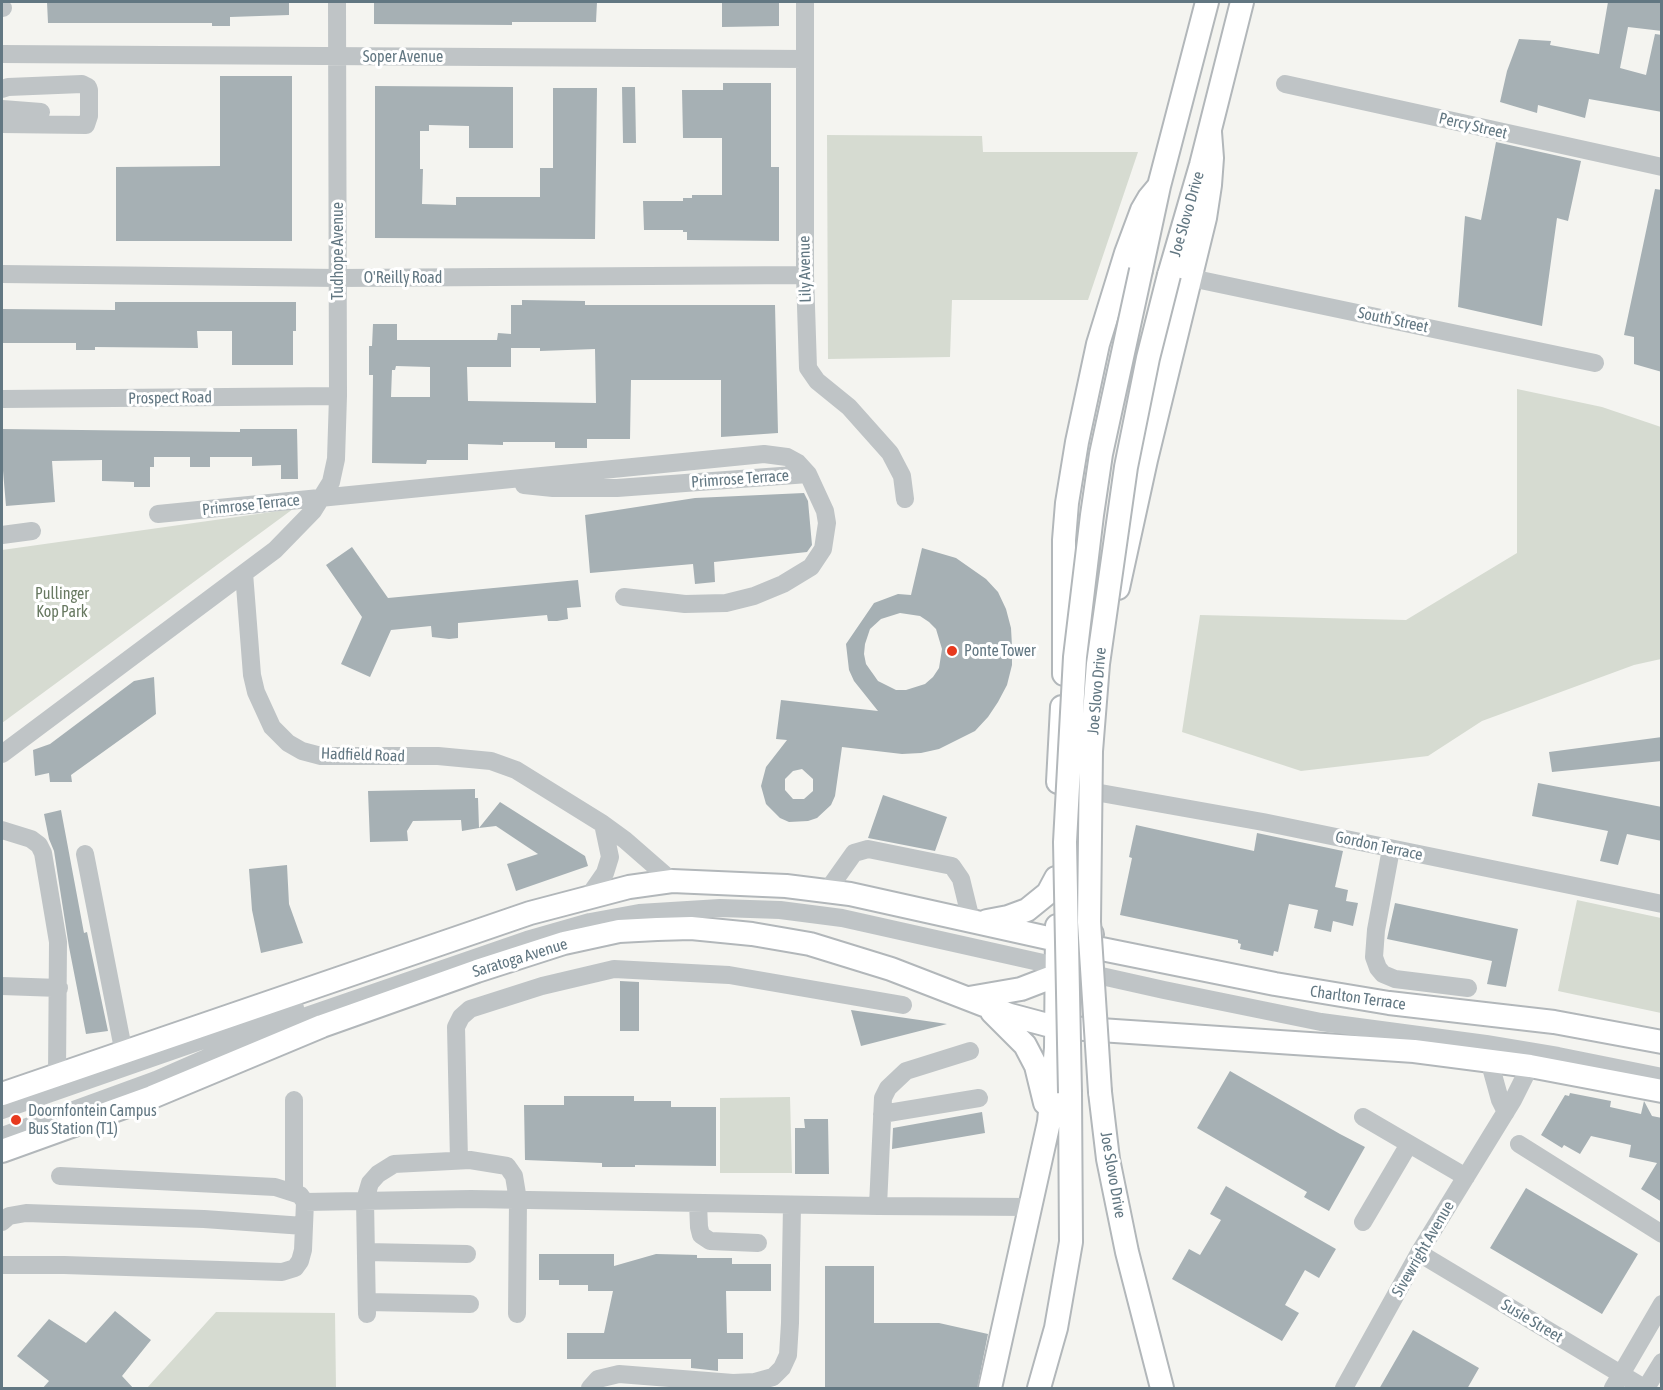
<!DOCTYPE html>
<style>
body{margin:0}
#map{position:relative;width:1663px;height:1390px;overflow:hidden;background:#f4f4f0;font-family:"Asap Condensed",sans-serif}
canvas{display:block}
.frame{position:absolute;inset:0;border:3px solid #627782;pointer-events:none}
</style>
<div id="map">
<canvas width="1663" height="1390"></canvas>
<div class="frame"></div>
</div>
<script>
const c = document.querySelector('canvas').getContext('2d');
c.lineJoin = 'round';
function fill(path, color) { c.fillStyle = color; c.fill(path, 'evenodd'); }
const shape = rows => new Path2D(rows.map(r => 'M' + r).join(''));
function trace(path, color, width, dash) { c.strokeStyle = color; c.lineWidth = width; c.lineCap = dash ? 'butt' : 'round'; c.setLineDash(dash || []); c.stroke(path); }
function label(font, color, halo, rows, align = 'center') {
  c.font = font + ' "Asap Condensed",sans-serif'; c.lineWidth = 6; c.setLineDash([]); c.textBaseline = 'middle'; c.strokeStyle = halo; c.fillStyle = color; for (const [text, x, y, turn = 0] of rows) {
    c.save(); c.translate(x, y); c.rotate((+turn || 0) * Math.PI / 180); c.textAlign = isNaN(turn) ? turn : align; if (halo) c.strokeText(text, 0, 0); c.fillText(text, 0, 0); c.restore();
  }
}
const green = shape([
 [827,135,982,136,983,152,1138,152,1088,300,952,300,950,357,828,359],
 [1517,389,1602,407,1661,427,1661,659,1634,665,1482,721,1428,756,1301,771,1182,732,1200,615,1406,620,1517,553],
 [293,509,2,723,2,550],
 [1577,900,1661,918,1661,1013,1558,991],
 [790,1097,792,1173,720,1173,720,1098],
 [216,1312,335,1313,336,1388,147,1388]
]);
const building = shape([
 [47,2,289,2,289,15,230,17,230,26,212,26,212,23,48,23],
 [374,2,524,2,524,3,554,3,554,2,597,2,596,22,512,22,512,25,374,24],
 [722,2,779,2,779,26,722,27],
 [1608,2,1662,2,1662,31,1628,27,1620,68,1646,75,1655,34,1662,35,1662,112,1589,99,1585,118,1538,105,1537,113,1500,102,1507,71,1519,39,1551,41,1550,45,1599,54],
 [220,76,292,76,292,241,116,241,116,167,220,166],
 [723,83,771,83,771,167,779,167,779,241,687,240,687,232,683,232,683,230,644,230,643,201,683,201,683,198,692,198,692,195,722,195,722,138,683,138,682,90,723,90],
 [375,86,513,87,513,148,469,148,469,126,429,125,429,131,420,131,420,169,423,169,422,204,456,205,456,197,540,197,540,168,553,168,553,88,597,88,595,239,375,238],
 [622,87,635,87,636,143,623,143],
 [1496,142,1581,161,1568,221,1557,218,1542,326,1458,307,1465,216,1481,220],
 [1655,189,1662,190,1662,372,1634,364,1634,337,1624,335],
 [522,300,585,301,585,305,775,305,778,433,721,437,721,380,631,380,630,439,587,439,587,448,555,448,555,442,503,442,503,445,468,444,468,460,427,460,426,464,372,463,373,375,369,375,369,346,372,346,373,324,397,324,397,340,497,340,498,333,511,334,511,305,522,305],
 [511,348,540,348,540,351,595,349,596,403,468,401,467,367,511,367],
 [396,366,430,367,430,397,391,397,392,370,395,370],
 [115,302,296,302,296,331,293,331,293,365,232,365,232,331,197,331,198,348,95,347,95,350,76,350,76,343,2,343,2,309,115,310],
 [2,429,240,432,240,429,297,429,298,479,281,479,281,465,252,466,252,457,210,457,210,467,190,467,190,457,154,457,154,467,150,467,150,487,134,487,134,482,102,481,102,460,52,461,55,502,6,506,2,459],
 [804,493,808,501,812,545,807,552,714,562,715,582,695,584,693,564,590,573,585,515,695,498],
 [352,547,388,598,578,580,581,607,567,608,568,619,557,621,548,621,547,615,458,623,458,638,449,639,432,637,431,626,391,630,370,677,341,664,362,617,326,565],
 [922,548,956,558,986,579,998,592,1006,609,1011,628,1012,646,1012,665,1007,685,998,702,988,717,975,731,939,749,921,753,902,754,842,747,835,796,831,805,817,818,808,821,789,822,780,818,766,804,761,786,766,767,787,740,776,739,781,700,878,711,854,681,849,670,846,644,874,603,898,594,911,595],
 [900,613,920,616,929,622,936,629,942,649,939,668,933,677,925,684,906,690,896,690,878,681,866,664,864,654,865,644,870,629,881,619],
 [802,769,813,779,813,791,804,799,793,799,785,790,785,779,793,771],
 [154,677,156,714,71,775,72,782,50,782,49,773,35,776,33,750,50,744,134,681],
 [1662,737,1662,761,1552,772,1549,752],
 [1538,783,1662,807,1662,841,1627,834,1618,865,1600,861,1608,831,1532,816],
 [475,789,475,798,478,798,479,828,462,831,461,820,413,821,407,831,408,841,370,842,368,791],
 [883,795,947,817,935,851,868,838],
 [500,802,585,856,588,866,516,891,507,864,538,854,496,826,479,828],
 [61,810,84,933,87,932,108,1031,86,1034,69,947,54,851,49,839,44,814],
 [1136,825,1254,851,1257,833,1343,851,1335,887,1348,890,1346,901,1358,903,1353,926,1333,921,1331,932,1314,928,1318,910,1289,904,1278,952,1274,951,1273,956,1240,949,1241,944,1238,943,1238,940,1120,915,1132,858,1129,857],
 [287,865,289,904,303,943,261,953,252,910,249,869],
 [1395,903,1518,929,1506,987,1487,984,1492,961,1387,939],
 [620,981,639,982,639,1031,620,1031],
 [851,1010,947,1024,861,1046],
 [1230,1071,1340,1134,1365,1147,1329,1211,1304,1197,1307,1192,1197,1128],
 [1570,1093,1611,1101,1610,1107,1641,1114,1644,1101,1652,1116,1662,1118,1662,1202,1641,1189,1657,1163,1629,1157,1631,1145,1591,1136,1580,1154,1564,1145,1562,1148,1541,1135,1565,1095,1569,1096],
 [564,1096,634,1096,634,1101,671,1101,671,1107,716,1107,716,1166,635,1165,635,1167,602,1167,602,1163,525,1160,524,1105,564,1105],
 [982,1112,985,1133,892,1149,893,1128],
 [804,1119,828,1119,829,1174,795,1174,795,1128,805,1128],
 [1226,1186,1336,1249,1319,1278,1305,1270,1285,1305,1299,1313,1282,1341,1172,1279,1189,1249,1200,1255,1221,1220,1210,1214],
 [1526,1188,1638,1254,1602,1314,1490,1248],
 [539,1254,614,1254,614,1266,656,1254,697,1255,697,1258,732,1258,732,1264,771,1264,771,1291,726,1291,727,1333,743,1333,743,1359,718,1359,718,1371,691,1368,691,1359,567,1359,567,1333,604,1333,613,1291,588,1291,588,1285,559,1285,559,1280,539,1280],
 [825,1266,874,1266,874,1323,939,1323,988,1334,977,1389,825,1389],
 [115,1311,151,1340,122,1376,134,1389,42,1389,49,1381,17,1356,49,1319,86,1343],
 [1413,1330,1479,1368,1467,1389,1379,1389]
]);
const minor = shape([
 [805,2,805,275,808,368,817,381,849,407,890,453,902,476,905,499],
 [2,8,3,8],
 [2,54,805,59],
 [1285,84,1662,167],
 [2,89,8,87,82,84,88,87,89,90,89,116,86,125,2,124],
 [2,109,41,112],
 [2,274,338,278,805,275],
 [1191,278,1595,363],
 [2,399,338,396],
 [524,485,553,488,617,488,808,474],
 [158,514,764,454,787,457,798,463,808,474,825,511,827,523,823,549,811,567,783,584,754,596,726,603,685,604,624,597],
 [2,535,32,531],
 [244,573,252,675,256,692,272,727,288,743,302,751,321,756,438,756,491,761,516,770,603,824,625,840,672,881],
 [2,754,275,550,313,511,331,482,336,459,338,396,337,2],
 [1095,792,1263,822,1662,904],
 [2,830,31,839,39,845,43,853,58,942,57,1074],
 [1391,849,1376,930,1374,957,1378,968,1383,974,1395,979,1468,988],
 [85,854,126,1064],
 [827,891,854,853,868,849,952,866,961,879,971,920],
 [589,896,605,873,610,857,603,824],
 [2,986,59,988],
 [1489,1060,1500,1100,1506,1112],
 [294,1100,294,1193],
 [2,1110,295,1008],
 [882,1114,979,1098],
 [1363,1117,1466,1177],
 [2,1136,156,1080,289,1022,527,940,590,922,639,913,720,908,780,910,842,918,1164,990,1321,1022,1486,1044,1558,1056,1662,1077],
 [1519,1144,1662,1234],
 [459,1160,456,1027,461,1017,470,1009,542,986,614,969,729,975,903,1005],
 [305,1202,471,1199,878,1206,1030,1207],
 [698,1203,699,1227,701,1235,710,1241,758,1243],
 [878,1206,883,1098,888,1088,906,1071,970,1051],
 [2,1222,9,1216,26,1213,204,1219,304,1226],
 [1363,1222,1409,1144],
 [366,1252,467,1254],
 [1419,1253,1644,1388],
 [2,1265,64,1265,282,1272,295,1268,300,1261,303,1250,305,1202,300,1195,294,1193,275,1187,60,1176],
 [367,1302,470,1304],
 [367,1314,365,1200,370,1183,378,1174,394,1164,470,1160,507,1166,514,1176,518,1200,517,1314],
 [590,1388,598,1379,619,1374,733,1383,755,1382,773,1377,782,1368,788,1355,790,1323,792,1205],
 [1344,1388,1419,1253,1513,1100,1530,1066],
 [1613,1388,1662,1304],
 [1646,1388,1662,1362]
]);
const major = shape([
 [1141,270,1159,186,1207,2],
 [1169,275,1201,165,1242,2],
 [1118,588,1146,460,1205,218,1210,185,1212,158,1210,132],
 [1064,674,1064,540,1067,503,1077,442,1098,344,1126,253,1142,210,1149,198,1159,186],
 [1058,782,1062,707],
 [987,921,1008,917,1027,910,1048,893,1056,878],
 [969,998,1021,989,1068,971,1078,963,1091,947,1092,934],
 [992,1012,1025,1045,1036,1066,1045,1103],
 [1100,1092,1108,1159,1127,1252,1162,1388],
 [2,1094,530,913,629,887,672,881,786,886,850,894,1057,940,1275,984,1389,1003,1554,1022,1662,1042],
 [2,1151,152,1097,322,1026,477,971,564,943,619,931,657,929,691,928,752,934,810,944,891,969,1010,1015,1055,1027,1414,1051,1530,1066,1662,1091],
 [990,1388,1049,1122,1056,1048,1057,926],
 [1039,1388,1056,1328,1071,1242,1070,1093]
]);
const majorBridge = shape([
 [1100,1092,1089,922,1091,751,1098,664,1126,467,1148,358,1169,275],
 [1070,1093,1065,842,1075,657,1092,515,1101,454,1141,270]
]);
const markers = [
 [952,651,6,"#e7391e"],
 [16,1120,6,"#e7391e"]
];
const streetNames = [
 ["Soper Avenue",403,57],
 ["Percy Street",1473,126,13],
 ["Joe Slovo Drive",1187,214,-74],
 ["Tudhope Avenue",338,251,-90],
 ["Lily Avenue",805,269,-91],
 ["O'Reilly Road",403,278],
 ["South Street",1393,320,12],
 ["Prospect Road",170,398,-1],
 ["Primrose Terrace",740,479,-4],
 ["Primrose Terrace",251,505,-6],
 ["Joe Slovo Drive",1097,691,-85],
 ["Hadfield Road",363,755,2],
 ["Gordon Terrace",1379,846,12],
 ["Saratoga Avenue",520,958,-17],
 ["Charlton Terrace",1358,998,8],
 ["Joe Slovo Drive",1113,1175,80],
 ["Sivewright Avenue",1423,1249,-60],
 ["Susie Street",1532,1321,31]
];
const parkNames = [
 ["Pullinger",62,594],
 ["Kop Park",62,612]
];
const poiNames = [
 ["Ponte Tower",964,651],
 ["Doornfontein Campus",28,1111],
 ["Bus Station (T1)",28,1129]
];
fill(green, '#d6dbd1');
fill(building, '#a6b0b4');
trace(major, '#b2b7ba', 26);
trace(minor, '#bfc4c6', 18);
trace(major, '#fff', 22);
trace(majorBridge, '#b2b7ba', 26, []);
trace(majorBridge, '#fff', 22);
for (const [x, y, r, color] of markers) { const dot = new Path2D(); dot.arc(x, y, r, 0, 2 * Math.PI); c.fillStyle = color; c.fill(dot); trace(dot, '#fff', 2); }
label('16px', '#627782', '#fff', streetNames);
label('16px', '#687961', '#fff', parkNames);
label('16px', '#627782', '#fff', poiNames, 'left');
</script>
